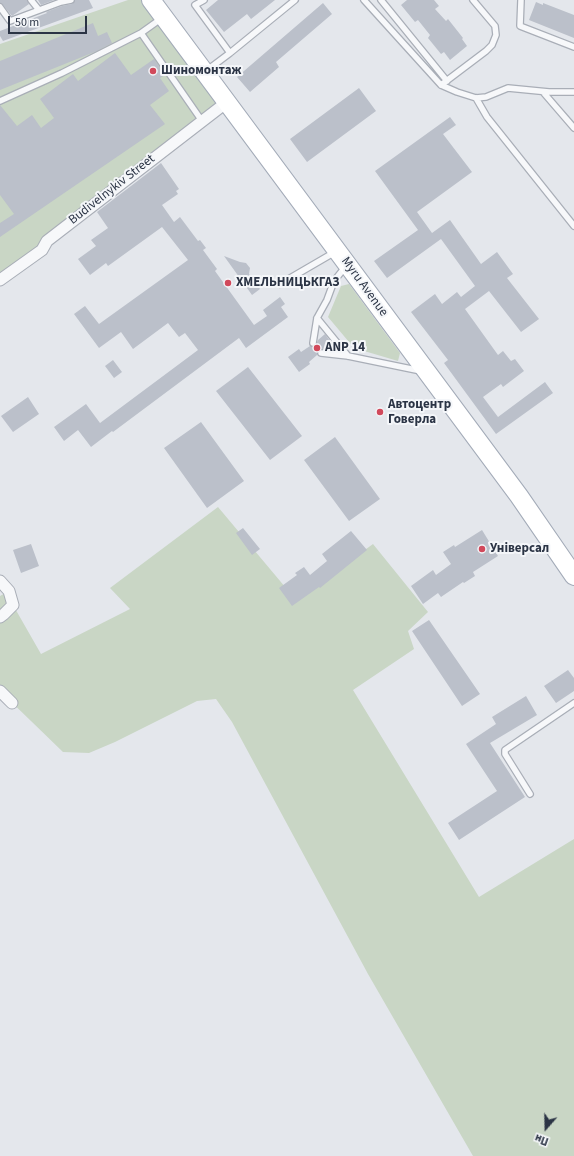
<!DOCTYPE html>
<meta charset="utf-8">
<style>
body{margin:0}
#map{position:relative;width:574px;height:1156px;overflow:hidden;background:#e4e7ec;font-family:"Source Sans 3",sans-serif}
canvas{display:block}
.north{position:absolute;left:526px;top:1108px;width:40px;height:40px;-webkit-text-stroke:3px #f4f6f9;paint-order:stroke;rotate:200deg;font-size:11px;font-weight:700;line-height:16px;text-align:center;color:#2b3445}
.north::after{content:'';display:block;margin:auto;width:14px;height:18px;background:#2b3445;clip-path:polygon(50% 0,100% 100%,50% 72%,0 100%)}
.scale{position:absolute;left:8px;top:16px;width:79px;height:18px;box-sizing:border-box;border:2px solid #2b3445;border-top:0;padding-left:5px;font-size:12px;line-height:14px;white-space:nowrap;color:#2b3445;-webkit-text-stroke:3px #f4f6f9;paint-order:stroke}
</style>
<div id="map">
<canvas width="574" height="1156"></canvas>
<div class="north">Пн</div>
<div class="scale">50 m</div>
</div>
<script>
const c = document.querySelector('canvas').getContext('2d');
c.lineJoin = 'round';
function fill(path, color) { c.fillStyle = color; c.fill(path, 'evenodd'); }
const shape = rows => new Path2D(rows.map(r => 'M' + r).join(''));
function trace(path, color, width, dash) { c.strokeStyle = color; c.lineWidth = width; c.lineCap = dash ? 'butt' : 'round'; c.setLineDash(dash || []); c.stroke(path); }
function label(font, color, halo, rows, align = 'center') {
  c.font = font + ' "Source Sans 3",sans-serif'; c.lineWidth = 4; c.setLineDash([]); c.textBaseline = 'middle'; c.strokeStyle = halo; c.fillStyle = color; for (const [text, x, y, turn = 0] of rows) {
    c.save(); c.translate(x, y); c.rotate((+turn || 0) * Math.PI / 180); c.textAlign = isNaN(turn) ? turn : align; if (halo) c.strokeText(text, 0, 0); c.fillText(text, 0, 0); c.restore();
  }
}
const green = shape([
 [128,0,145,0,220,101,38,247,0,275,0,44],
 [349,284,400,353,398,361,354,348,328,317,341,286],
 [218,507,296,600,373,544,428,612,408,631,414,649,353,690,479,897,574,839,574,1156,473,1156,368,974,232,722,216,699,197,701,115,742,89,753,63,752,0,691,0,596,9,591,13,605,41,654,130,609,110,588]
]);
const building = shape([
 [0,0,27,0,29,4,12,16,3,5,0,3],
 [38,0,54,0,41,5],
 [75,0,89,0,93,8,3,41,0,36,0,31,47,13,46,12,62,6,72,4],
 [218,0,275,0,251,19,247,14,224,32,206,10],
 [407,0,434,0,439,6,435,9,446,21,448,19,463,38,462,39,467,46,450,60,444,52,441,54,428,38,430,35,418,20,415,22,401,5],
 [536,2,543,5,543,3,574,15,574,38,529,20],
 [323,3,332,14,276,62,279,67,250,92,237,77],
 [93,23,98,36,107,32,112,43,97,51,0,90,0,61],
 [115,53,131,75,154,59,165,75,160,78,169,91,150,105,165,124,0,237,0,223,14,214,0,195,0,105,17,126,32,115,41,128,54,118,40,99,73,74,78,81],
 [359,88,376,111,307,162,290,139],
 [450,117,456,125,443,134,472,172,417,212,432,233,450,220,481,264,497,252,513,274,507,278,539,319,521,332,489,291,465,309,498,355,503,351,511,361,515,359,524,371,503,387,501,384,483,397,498,417,545,382,553,393,496,434,444,363,448,360,411,312,435,294,442,304,457,292,461,297,475,286,441,239,387,278,374,261,418,230,375,171],
 [161,163,179,189,176,191,178,194,162,205,174,222,180,217,198,241,200,240,206,248,203,250,217,269,215,271,254,325,267,316,263,310,280,297,285,304,281,307,288,317,246,348,239,338,113,432,112,431,91,447,78,430,64,441,54,427,86,404,100,423,198,350,185,333,179,337,168,323,133,349,121,332,99,348,74,314,85,306,99,324,188,260,162,227,108,266,106,263,90,275,78,259,96,246,91,240,108,228,97,212],
 [224,256,240,262,246,263,250,268,249,274,260,289,252,295],
 [325,334,332,344,325,349,318,350,317,355,309,362,310,364,299,372,288,357,299,349,301,352,310,346,315,347,318,340],
 [113,360,122,372,114,378,105,366],
 [248,367,302,436,270,460,216,391],
 [28,397,39,414,13,432,1,416],
 [201,422,244,481,207,508,164,448],
 [335,437,380,499,349,521,304,460],
 [243,528,260,549,252,555,236,533],
 [482,530,498,556,473,572,475,576,464,583,463,582,441,597,438,593,423,604,411,586,433,570,436,575,451,564,443,552,454,545,455,547],
 [351,531,367,550,320,588,319,587,292,606,279,588,297,575,295,573,304,567,310,575,327,561,322,554],
 [31,544,39,566,21,573,13,550],
 [429,620,480,694,462,706,412,631],
 [568,670,574,678,574,691,556,703,544,686],
 [526,696,537,715,490,743,525,797,459,840,448,823,497,791,466,744,496,724,492,717]
]);
const service = shape([
 [31,0,39,10],
 [204,0,195,5,230,53],
 [364,0,441,85,457,92,476,98,486,97,508,88,549,92,574,92],
 [381,0,447,81],
 [521,0,520,26,574,47],
 [0,7,10,21,61,2,71,0],
 [141,33,202,121],
 [206,70,210,68,230,53,295,0],
 [441,85,486,51,492,45,496,35,495,26,473,0],
 [543,92,574,128],
 [476,98,487,117,574,226],
 [0,101,62,73,141,33,162,18],
 [280,284,335,252],
 [317,318,348,356],
 [313,343,317,318,327,300,334,281,346,266],
 [321,353,348,356,421,371],
 [530,794,505,754,505,750,574,703]
]);
const minor = shape([
 [0,280,42,250,47,241,227,102],
 [0,581,9,591,13,605,4,614,0,617],
 [0,691,12,703]
]);
const primary = shape([
 [151,0,519,496,574,576]
]);
const markers = [
 [153,71,4,"#d1495b"],
 [228,283,4,"#d1495b"],
 [317,348,4,"#d1495b"],
 [380,412,4,"#d1495b"],
 [482,549,4,"#d1495b"]
];
const poiNames = [
 ["Шиномонтаж",161,71],
 ["ХМЕЛЬНИЦЬКГАЗ",236,283],
 ["ANP 14",325,348],
 ["Автоцентр",388,405],
 ["Говерла",388,420],
 ["Універсал",490,549]
];
const streetNames = [
 ["Budivelnykiv Street",112,190,-38],
 ["Myru Avenue",364,287,54]
];
fill(green, '#c9d6c5');
fill(building, '#bbc0ca');
trace(service, '#a9aeb7', 8);
trace(minor, '#a9aeb7', 13);
trace(primary, '#a3abb8', 20);
trace(service, '#f7f8fa', 5.5);
trace(minor, '#f7f8fa', 11);
trace(primary, '#fff', 18);
for (const [x, y, r, color] of markers) { const dot = new Path2D(); dot.arc(x, y, r, 0, 2 * Math.PI); c.fillStyle = color; c.fill(dot); trace(dot, '#f4f6f9', 1.5); }
label('bold 13px', '#2b3445', '#f4f6f9', poiNames, 'left');
label('13px', '#2b3445', '#f4f6f9', streetNames);
</script>
